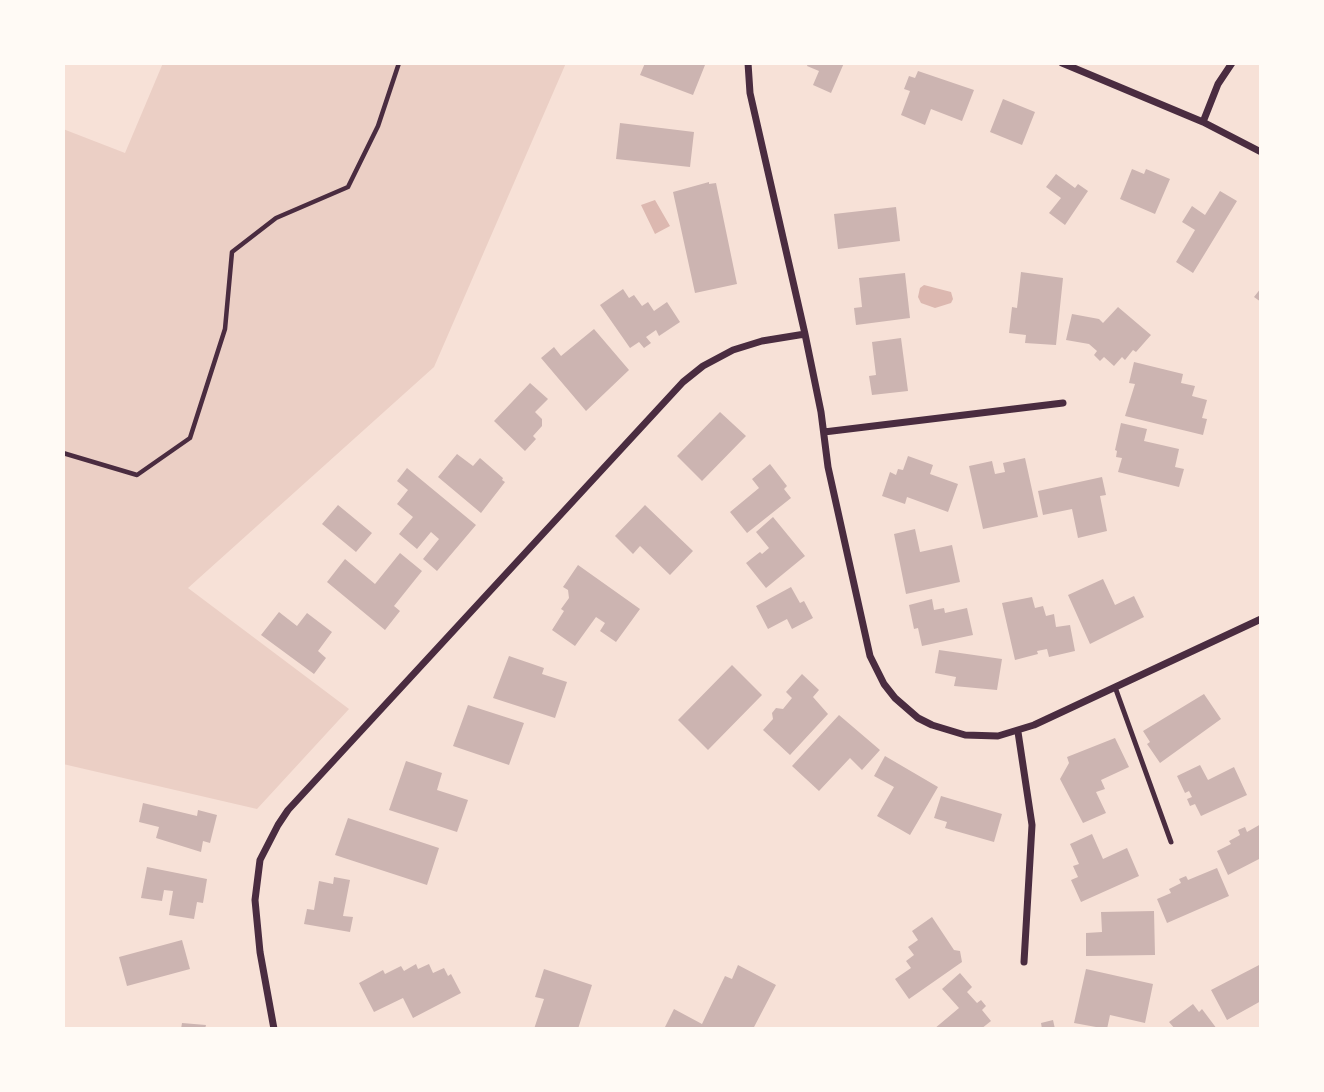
<!DOCTYPE html>
<style>
body{margin:0}
#map{position:relative;width:1324px;height:1092px;overflow:hidden;background:#f7e1d7;font-family:Jost,sans-serif}
canvas{display:block}
.frame{position:absolute;inset:0;border:65px solid #fffaf5;pointer-events:none}
</style>
<div id="map">
<canvas width="1324" height="1092"></canvas>
<div class="frame"></div>
</div>
<script>
const c = document.querySelector('canvas').getContext('2d');
c.lineJoin = 'round';
function fill(path, color) { c.fillStyle = color; c.fill(path, 'evenodd'); }
const shape = rows => new Path2D(rows.map(r => 'M' + r).join(''));
function trace(path, color, width, dash) { c.strokeStyle = color; c.lineWidth = width; c.lineCap = dash ? 'butt' : 'round'; c.setLineDash(dash || []); c.stroke(path); }
const green = shape([
 [163,63,566,63,434,367,188,588,349,709,257,809,63,764,63,129,125,153]
]);
const water = shape([
 [655,200,670,226,655,234,641,205],
 [924,285,951,292,953,299,951,303,935,308,921,303,918,297,920,288]
]);
const building = shape([
 [645,63,700,63,705,65,693,95,640,75],
 [808,63,844,63,831,93,813,85,819,71,807,66],
 [918,71,974,90,962,121,931,109,925,125,901,115,910,91,904,89,909,76,915,78],
 [1003,99,1035,112,1022,145,990,132],
 [620,123,694,132,690,167,616,159],
 [1132,169,1144,174,1146,169,1170,179,1155,214,1120,199],
 [1056,174,1075,188,1078,184,1088,191,1065,225,1049,213,1061,198,1046,187],
 [709,182,709,184,716,183,737,284,695,293,673,192],
 [1220,191,1237,201,1193,273,1176,262,1195,230,1182,222,1192,206,1205,215],
 [896,207,900,241,838,249,834,214],
 [1021,272,1063,278,1056,345,1025,343,1026,335,1009,333,1012,307,1017,308],
 [905,273,910,318,856,325,854,308,862,307,859,278],
 [1261,288,1261,302,1254,297],
 [623,289,629,298,634,295,642,306,648,302,654,311,667,302,680,322,659,336,656,330,646,337,651,343,644,348,639,342,630,348,600,305],
 [1118,307,1151,335,1136,352,1133,350,1125,360,1122,357,1114,366,1104,357,1100,361,1094,355,1097,351,1089,344,1066,340,1072,314,1099,319,1103,323],
 [594,329,629,370,586,411,541,358,554,347,561,356],
 [901,338,908,391,872,395,869,376,876,375,872,342],
 [1134,362,1183,374,1181,383,1195,386,1192,396,1207,400,1202,418,1207,419,1203,435,1125,416,1135,384,1129,383],
 [530,383,548,399,535,412,542,419,542,426,533,436,536,439,525,451,494,421],
 [720,412,746,436,702,481,677,456],
 [1121,423,1147,429,1144,441,1179,449,1175,467,1184,469,1179,487,1118,472,1122,458,1116,457,1117,451,1115,450],
 [457,454,473,466,480,458,503,478,502,480,505,482,481,513,438,477],
 [908,456,933,465,930,474,958,484,948,512,907,497,905,504,882,496,890,472,896,475,898,469,903,470],
 [1025,458,1038,517,983,529,969,466,992,461,995,474,1005,472,1003,463],
 [770,464,787,486,784,489,791,498,747,533,730,512,759,488,752,479],
 [407,468,476,525,437,571,423,559,439,539,431,532,417,549,399,534,413,517,397,504,408,490,397,481],
 [1102,477,1106,495,1100,496,1107,531,1078,538,1072,509,1043,515,1038,491],
 [338,505,372,533,356,552,322,524],
 [645,505,693,551,670,575,640,546,633,554,615,536],
 [773,517,805,556,766,588,746,563,760,552,762,554,769,548,756,532],
 [915,529,920,552,952,545,960,582,906,594,894,534],
 [400,553,422,571,394,606,400,611,385,630,327,582,345,559,375,584],
 [578,565,640,609,616,642,600,631,605,623,596,617,575,646,552,630,564,611,561,609,569,598,568,590,563,587],
 [1103,579,1115,605,1134,596,1144,617,1090,644,1068,595],
 [791,587,800,603,804,601,813,618,792,629,787,619,768,629,756,606],
 [1032,597,1035,608,1043,606,1046,616,1054,614,1056,627,1070,625,1075,651,1049,657,1047,649,1037,651,1038,654,1015,660,1002,603],
 [932,599,934,610,944,608,945,613,967,608,973,635,922,646,918,628,914,629,909,605],
 [279,612,297,626,307,613,332,632,318,651,326,658,314,674,261,635],
 [939,650,1002,659,997,690,954,686,956,677,935,673],
 [509,656,544,668,542,674,567,682,555,718,493,698],
 [732,665,762,695,708,750,678,720],
 [802,674,819,690,813,697,828,714,790,755,763,730,773,719,772,713,776,708,783,709,792,698,786,692],
 [1204,694,1221,719,1160,763,1147,744,1150,742,1143,731],
 [468,705,524,723,509,765,453,746],
 [839,715,880,750,862,770,850,758,819,791,792,766],
 [1115,738,1129,767,1101,780,1105,789,1096,792,1106,813,1083,823,1060,779,1069,763,1067,757],
 [885,756,938,787,910,835,877,816,894,787,874,776],
 [406,761,442,773,437,790,468,800,457,832,389,810],
 [1200,765,1208,780,1234,767,1247,795,1201,816,1195,804,1190,806,1187,799,1192,797,1189,791,1185,793,1177,776],
 [941,796,1002,814,994,842,945,828,947,822,934,818],
 [143,803,197,816,198,810,217,815,210,843,203,841,201,852,156,838,159,827,139,822],
 [348,818,439,848,427,885,335,855],
 [1261,824,1261,858,1228,875,1217,851,1231,844,1229,841,1240,835,1238,830,1245,827,1247,832],
 [1092,834,1103,859,1127,848,1139,876,1081,902,1071,880,1078,877,1073,866,1079,864,1070,844],
 [147,867,207,879,203,903,197,902,194,919,169,915,173,891,164,890,162,901,141,898],
 [1217,868,1229,896,1167,923,1157,899,1171,893,1169,889,1181,883,1179,879,1186,876,1188,880],
 [334,877,350,880,343,916,353,917,350,932,304,924,307,909,314,910,319,881,333,884],
 [1154,911,1155,955,1086,956,1086,933,1102,932,1101,912],
 [932,917,954,950,960,951,962,962,909,999,895,979,911,968,906,961,914,955,908,947,918,940,912,931],
 [182,940,190,969,127,986,119,957],
 [416,964,418,969,429,964,433,973,444,968,448,976,451,974,461,993,413,1018,403,998,374,1012,359,983,383,970,385,974,401,966,404,971],
 [1261,964,1261,1001,1227,1020,1211,990],
 [738,965,776,985,753,1029,664,1029,674,1009,702,1024,725,976,732,979],
 [544,969,592,985,578,1029,534,1029,544,999,535,997],
 [1086,969,1153,984,1145,1023,1110,1015,1107,1029,1074,1023],
 [960,973,972,987,967,992,977,1003,981,1000,986,1006,982,1010,991,1021,981,1029,934,1029,959,1008,942,989],
 [1193,1004,1199,1012,1202,1009,1217,1029,1175,1029,1169,1022],
 [1053,1020,1055,1029,1042,1029,1041,1023],
 [182,1023,206,1025,205,1029,181,1029]
]);
const path = shape([
 [63,453,137,475,190,438,225,329,232,252,276,218,348,187,378,126,399,63]
]);
const service = shape([
 [1115,687,1171,842]
]);
const minor = shape([
 [748,63,750,93,805,334,821,412,828,467,870,656,884,684,895,698,918,718,932,725,965,735,998,736,1034,725,1261,619],
 [1062,63,1203,122,1261,152],
 [1203,122,1218,84,1232,63],
 [824,432,1063,403],
 [1018,732,1032,825,1024,962],
 [274,1029,260,952,255,900,260,860,278,825,288,810,683,382,703,366,733,350,762,341,805,334]
]);
fill(green, '#ebcfc5');
fill(water, '#dcb8b0');
fill(building, '#ccb4b1');
trace(path, '#4a2c40', 4.5);
trace(service, '#4a2c40', 5);
trace(minor, '#4a2c40', 7);
</script>
